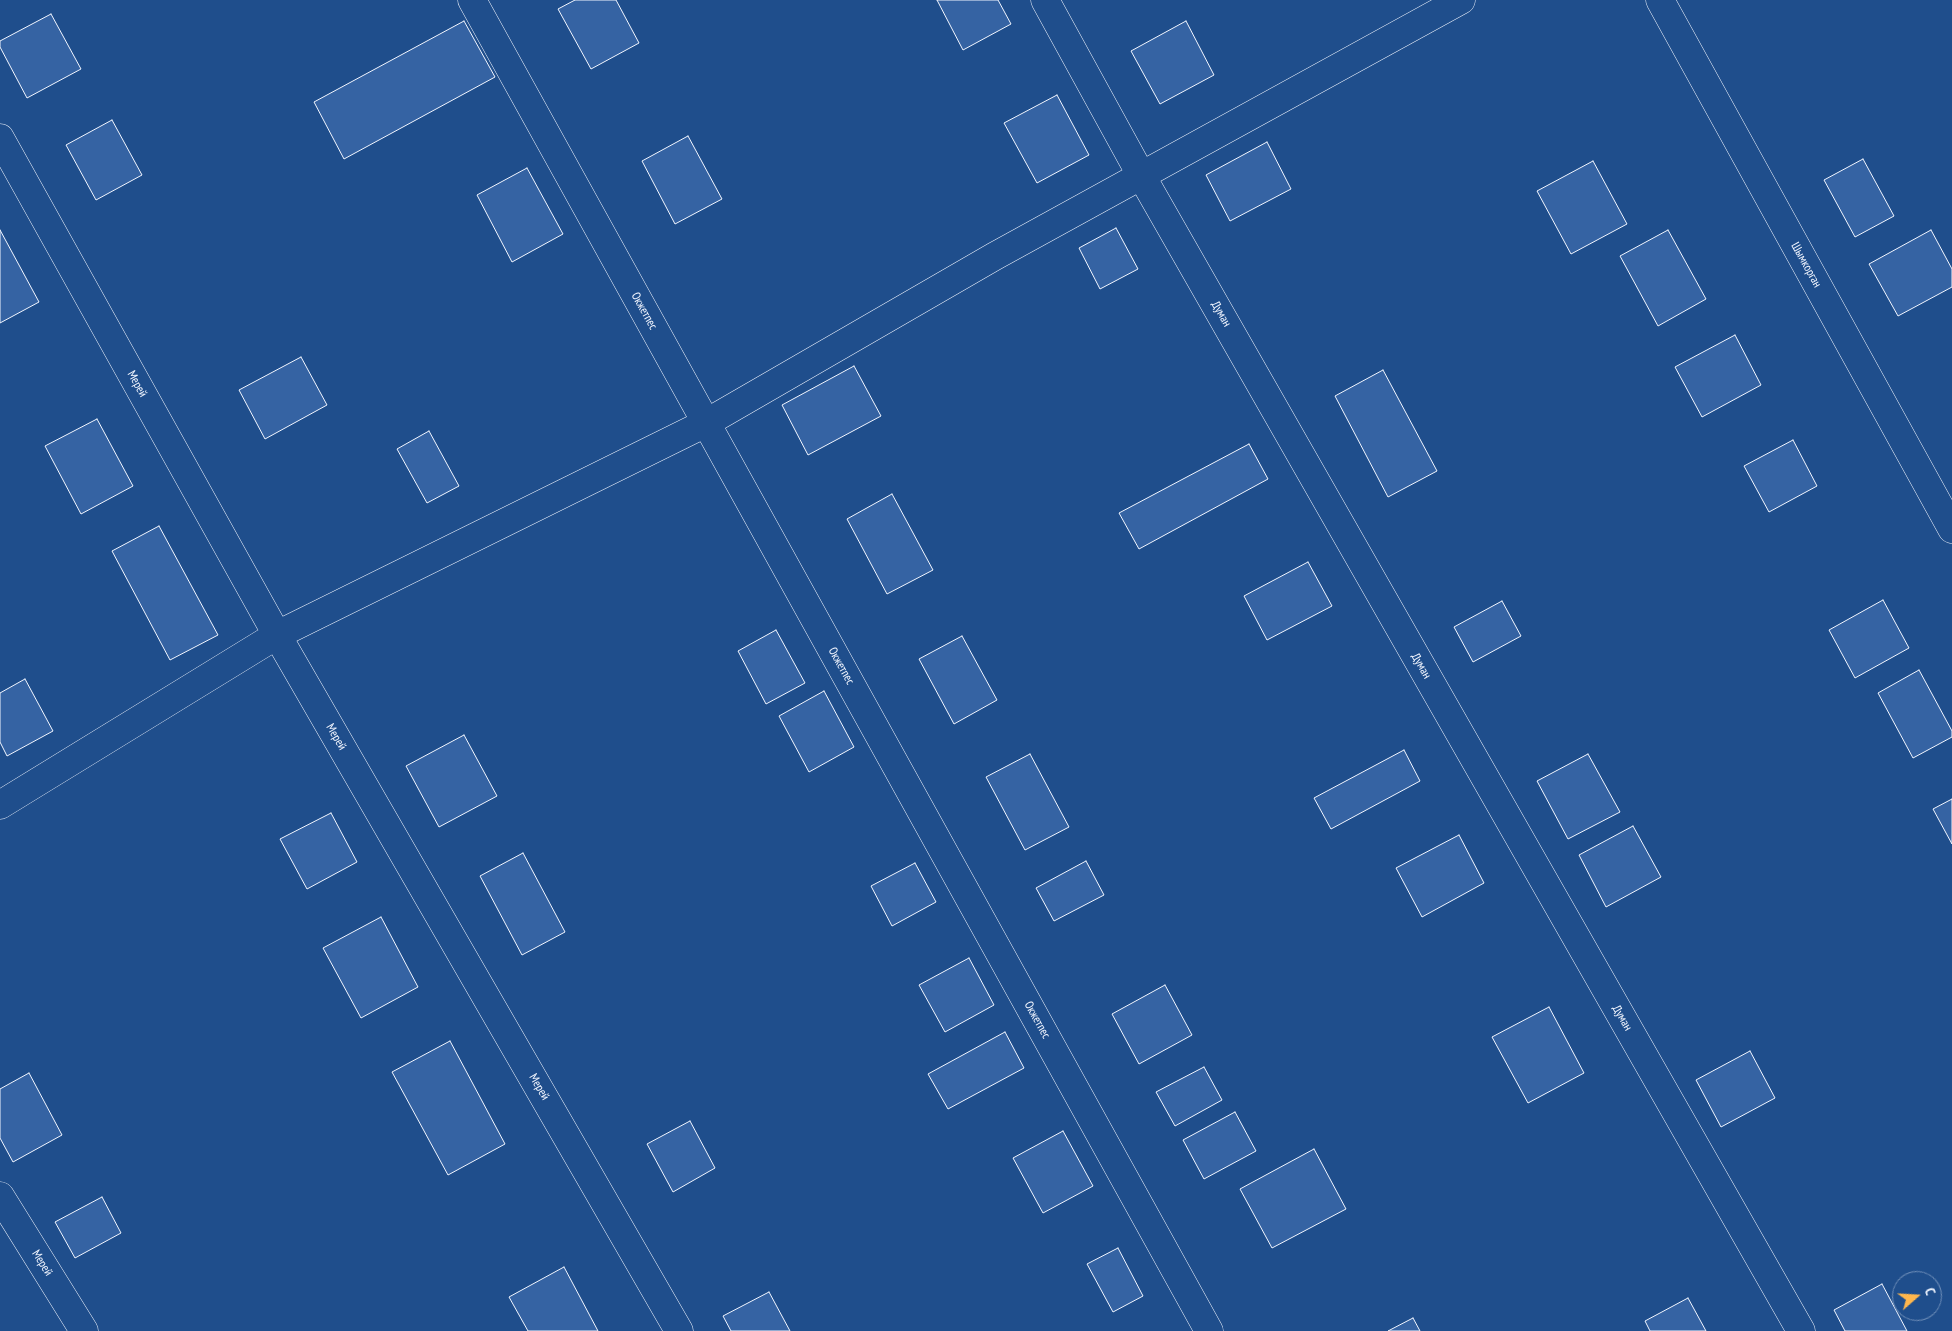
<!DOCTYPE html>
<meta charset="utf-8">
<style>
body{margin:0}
#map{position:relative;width:1952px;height:1331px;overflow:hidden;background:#1f4e8c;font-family:"PT Sans Narrow",sans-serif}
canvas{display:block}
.north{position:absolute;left:1892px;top:1271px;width:50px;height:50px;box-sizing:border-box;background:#1f4e8c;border:1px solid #7391ba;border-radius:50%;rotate:71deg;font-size:14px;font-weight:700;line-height:20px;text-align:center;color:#f2f6ff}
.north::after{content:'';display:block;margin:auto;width:18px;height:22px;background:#ffb74d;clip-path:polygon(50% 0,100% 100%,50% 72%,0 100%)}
</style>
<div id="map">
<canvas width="1952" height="1331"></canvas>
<div class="north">С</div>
</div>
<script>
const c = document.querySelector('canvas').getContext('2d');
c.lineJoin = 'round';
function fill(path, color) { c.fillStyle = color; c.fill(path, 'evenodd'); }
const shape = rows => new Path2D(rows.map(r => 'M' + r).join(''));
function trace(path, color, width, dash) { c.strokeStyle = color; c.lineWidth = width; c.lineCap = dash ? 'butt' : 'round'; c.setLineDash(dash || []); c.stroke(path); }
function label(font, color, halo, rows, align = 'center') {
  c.font = font + ' "PT Sans Narrow",sans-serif'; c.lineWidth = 4; c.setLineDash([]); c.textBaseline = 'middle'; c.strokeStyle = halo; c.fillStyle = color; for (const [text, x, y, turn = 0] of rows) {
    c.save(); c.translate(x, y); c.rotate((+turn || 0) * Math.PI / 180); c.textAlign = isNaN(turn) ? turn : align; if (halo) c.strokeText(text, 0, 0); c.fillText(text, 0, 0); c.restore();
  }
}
const building = shape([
 [575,0,616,0,639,43,591,69,558,9,575,0],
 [937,0,998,0,1011,24,963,50,937,0],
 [51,14,81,69,27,98,0,47,0,41,51,14],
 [464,21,495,77,344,159,314,102,464,21],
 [1186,21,1214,75,1160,104,1131,51,1186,21],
 [1057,95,1089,155,1037,183,1004,123,1057,95],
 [112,120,142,175,96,200,66,145,112,120],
 [688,136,722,199,675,224,642,161,688,136],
 [1267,142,1291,189,1230,221,1206,175,1267,142],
 [1863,159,1894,216,1855,237,1824,180,1863,159],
 [1593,161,1627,224,1571,254,1537,191,1593,161],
 [527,168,563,234,512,262,477,195,527,168],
 [1116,228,1138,269,1100,289,1079,248,1116,228],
 [0,230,39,302,0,323,0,230],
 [1668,230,1706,299,1658,326,1620,256,1668,230],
 [1931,230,1952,269,1952,287,1898,316,1869,264,1931,230],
 [1735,335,1761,385,1702,417,1675,367,1735,335],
 [301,357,327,405,265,439,239,390,301,357],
 [854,366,881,416,808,455,782,405,854,366],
 [1383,370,1437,471,1388,497,1335,396,1383,370],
 [97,419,133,486,81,514,45,446,97,419],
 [429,431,459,486,427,503,397,449,429,431],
 [1793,440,1817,486,1769,512,1744,466,1793,440],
 [1249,444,1268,479,1139,549,1119,513,1249,444],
 [892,494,933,570,887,594,847,519,892,494],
 [159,526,218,635,170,660,112,551,159,526],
 [1308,562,1332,606,1267,640,1244,596,1308,562],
 [1883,600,1909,648,1855,678,1829,630,1883,600],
 [1502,601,1521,636,1473,662,1454,627,1502,601],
 [776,630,805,683,766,704,738,651,776,630],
 [962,636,997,700,954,724,919,659,962,636],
 [1919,670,1952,731,1952,737,1913,758,1878,693,1919,670],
 [25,679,53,731,7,756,0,742,0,693,25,679],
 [824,691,854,747,809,772,779,716,824,691],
 [464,735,497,796,439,827,406,766,464,735],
 [1404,750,1420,781,1331,829,1314,798,1404,750],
 [1030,754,1069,827,1025,850,986,777,1030,754],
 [1588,754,1620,812,1568,839,1537,781,1588,754],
 [1952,799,1952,844,1933,809,1952,799],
 [331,813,357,862,307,889,280,839,331,813],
 [1633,826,1661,877,1606,907,1579,855,1633,826],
 [1459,835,1484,883,1422,917,1396,868,1459,835],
 [523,853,565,932,522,955,480,876,523,853],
 [1086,861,1104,895,1054,921,1036,888,1086,861],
 [915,863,936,902,892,926,871,886,915,863],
 [381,917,418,987,361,1018,323,948,381,917],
 [969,958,994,1005,945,1032,919,985,969,958],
 [1165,985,1192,1035,1139,1064,1112,1014,1165,985],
 [1549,1007,1584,1073,1528,1103,1492,1037,1549,1007],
 [1005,1032,1024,1068,948,1109,928,1074,1005,1032],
 [450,1041,505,1144,448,1175,392,1072,450,1041],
 [1750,1051,1775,1098,1721,1127,1696,1080,1750,1051],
 [1204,1067,1222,1100,1175,1126,1156,1092,1204,1067],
 [29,1073,62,1135,13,1162,0,1138,0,1089,29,1073],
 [1235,1112,1256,1151,1204,1179,1183,1140,1235,1112],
 [690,1121,715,1168,673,1192,647,1144,690,1121],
 [1063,1131,1093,1186,1043,1213,1013,1158,1063,1131],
 [1314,1149,1346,1209,1272,1248,1240,1189,1314,1149],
 [102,1197,121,1233,75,1258,55,1222,102,1197],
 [1118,1248,1143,1296,1113,1312,1087,1264,1118,1248],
 [564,1267,598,1331,528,1331,509,1297,564,1267],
 [1882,1284,1907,1331,1845,1331,1834,1310,1882,1284],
 [769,1292,790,1331,731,1331,723,1316,769,1292],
 [1688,1298,1706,1331,1650,1331,1645,1321,1688,1298],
 [1413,1318,1420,1331,1388,1331,1413,1318]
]);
const minor = shape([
 [472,0,1209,1331],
 [1045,0,1141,175,1801,1331],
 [1660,0,1952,529],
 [0,138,277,635,679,1331],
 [0,805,277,635,706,423,995,256,1461,0],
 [0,1196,84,1331]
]);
const streetNames = [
 ["Шымкорган",1806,265,61],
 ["Окжетпес",644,311,61],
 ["Думан",1221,314,60],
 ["Мерей",137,384,61],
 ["Окжетпес",841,666,61],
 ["Думан",1421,666,60],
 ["Мерей",336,737,60],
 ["Думан",1622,1018,60],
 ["Окжетпес",1037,1020,61],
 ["Мерей",539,1087,60],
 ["Мерей",42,1263,58]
];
fill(building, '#3563a3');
trace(building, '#f2f6ff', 1);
trace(minor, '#f2f6ff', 29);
trace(minor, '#1f4e8c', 28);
label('12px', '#f2f6ff', '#1f4e8c', streetNames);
</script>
